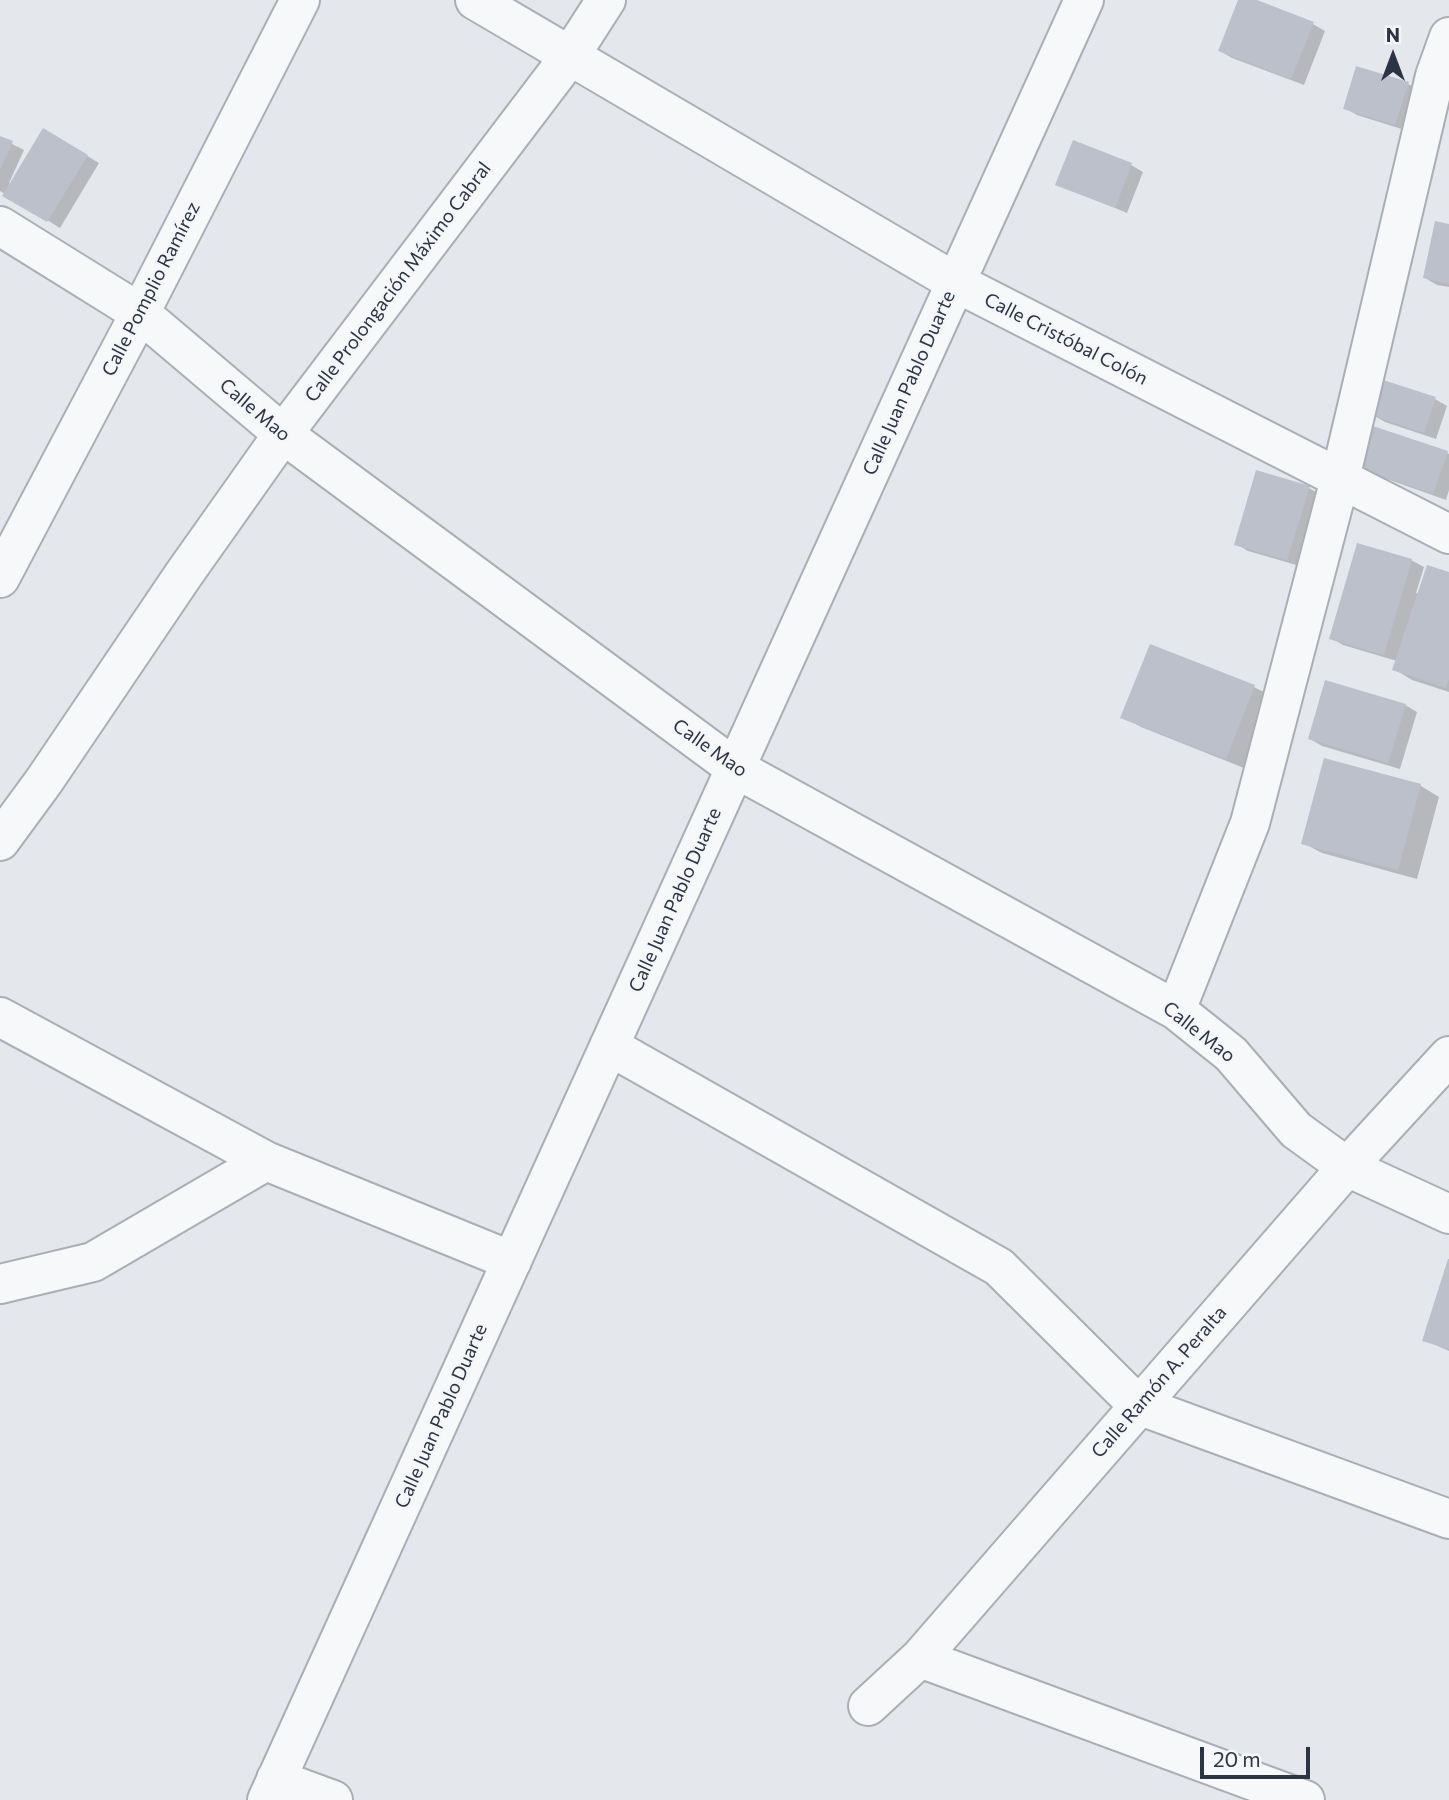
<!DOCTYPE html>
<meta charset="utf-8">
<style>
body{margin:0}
#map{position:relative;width:1449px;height:1800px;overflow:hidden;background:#e4e7ec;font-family:Commissioner,sans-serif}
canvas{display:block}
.north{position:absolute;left:1358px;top:21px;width:70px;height:70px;-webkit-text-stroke:5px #f4f6f9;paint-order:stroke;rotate:0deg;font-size:19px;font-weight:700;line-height:28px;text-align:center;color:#2b3445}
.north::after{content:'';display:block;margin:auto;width:24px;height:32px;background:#2b3445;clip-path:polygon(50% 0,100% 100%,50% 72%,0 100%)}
.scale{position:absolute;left:1200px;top:1747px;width:110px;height:32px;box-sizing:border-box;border:4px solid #2b3445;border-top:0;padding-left:9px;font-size:21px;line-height:24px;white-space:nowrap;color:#2b3445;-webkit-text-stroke:5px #f4f6f9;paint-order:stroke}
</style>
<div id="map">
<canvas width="1449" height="1800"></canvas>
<div class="north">N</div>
<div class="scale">20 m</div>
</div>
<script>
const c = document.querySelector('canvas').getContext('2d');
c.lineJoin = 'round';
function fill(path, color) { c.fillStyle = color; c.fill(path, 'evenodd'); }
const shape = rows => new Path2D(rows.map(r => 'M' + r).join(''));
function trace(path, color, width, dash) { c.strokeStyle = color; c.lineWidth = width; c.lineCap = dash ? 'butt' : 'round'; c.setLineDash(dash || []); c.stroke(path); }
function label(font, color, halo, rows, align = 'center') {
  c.font = font + ' Commissioner,sans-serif'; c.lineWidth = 5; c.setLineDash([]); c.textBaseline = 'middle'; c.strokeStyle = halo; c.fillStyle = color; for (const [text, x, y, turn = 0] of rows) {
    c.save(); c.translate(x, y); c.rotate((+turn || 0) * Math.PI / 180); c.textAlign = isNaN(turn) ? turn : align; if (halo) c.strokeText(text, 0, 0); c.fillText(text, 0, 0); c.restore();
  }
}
const shadow = shape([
 [1240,0,1252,0,1313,24,1325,31,1304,85,1232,58,1220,51],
 [1357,68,1408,84,1421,91,1408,131,1357,115,1345,108],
 [44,130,99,163,60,228,0,191,0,138,24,150,9,183,11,184],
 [1131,165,1143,172,1127,213,1057,184],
 [1449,225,1449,287,1437,285,1425,278],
 [1435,399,1447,406,1436,439,1385,422,1373,415],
 [1447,453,1449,454,1449,490,1446,500,1373,474,1360,467],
 [1309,488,1321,495,1300,566,1248,551,1236,544],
 [1411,560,1424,567,1416,593,1419,594,1449,574,1449,692,1412,680,1394,669,1397,661,1343,645,1331,638],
 [1254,687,1273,697,1244,768,1141,727,1123,717],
 [1405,705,1417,712,1400,769,1322,746,1310,739],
 [1325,760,1421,786,1439,797,1417,879,1322,853,1303,843],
 [1449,1263,1449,1351,1424,1340]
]);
const building = shape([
 [1238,0,1257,0,1314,22,1291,79,1218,51],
 [1356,66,1409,82,1395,125,1343,109],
 [43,128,88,155,47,222,2,196],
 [0,136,13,141,0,170],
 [1073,140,1132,163,1115,208,1055,185],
 [1435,221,1449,224,1449,284,1423,278],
 [1383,380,1436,397,1424,433,1370,415],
 [1373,426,1448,451,1433,494,1358,468],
 [1256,470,1310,486,1287,560,1234,545],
 [1357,543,1412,559,1384,655,1329,639],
 [1427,565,1449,572,1449,679,1446,688,1392,670],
 [1150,644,1255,685,1226,759,1120,718],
 [1325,680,1406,704,1388,763,1308,739],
 [1324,758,1421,784,1398,870,1301,844],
 [1448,1259,1449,1259,1449,1349,1422,1341]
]);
const street = shape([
 [475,0,955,282,1449,534],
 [0,226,140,313,283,434,735,768,1176,1010,1231,1054,1296,1130,1347,1167,1449,1214],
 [0,578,140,313,300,0],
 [0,841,44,781,184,574,283,434,570,56,606,0],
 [1176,1010,1250,823,1340,479,1435,76,1449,37],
 [0,1017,266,1161,512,1261],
 [609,1046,999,1267,1138,1405,1449,1519],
 [0,1284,93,1262,266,1161],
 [920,1658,1305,1800],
 [868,1706,920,1658,1347,1167,1449,1056],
 [276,1779,333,1800],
 [267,1800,1084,0]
]);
const streetNames = [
 ["Calle Prolongación Máximo Cabral",398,282,-53],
 ["Calle Pomplio Ramírez",151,289,-63],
 ["Calle Cristóbal Colón",1066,339,27],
 ["Calle Juan Pablo Duarte",909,383,-66],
 ["Calle Mao",255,410,40],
 ["Calle Mao",710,748,35],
 ["Calle Juan Pablo Duarte",675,900,-66],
 ["Calle Mao",1199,1032,38],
 ["Calle Ramón A. Peralta",1159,1382,-49],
 ["Calle Juan Pablo Duarte",441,1416,-66]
];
fill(shadow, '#0003');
fill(building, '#bbc0ca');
trace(street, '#a9aeb7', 42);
trace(street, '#f7f8fa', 38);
label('19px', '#2b3445', '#f4f6f9', streetNames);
</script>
